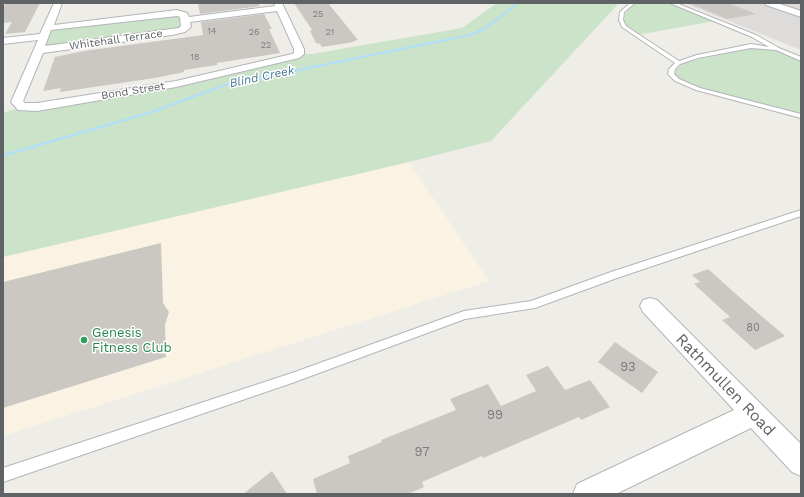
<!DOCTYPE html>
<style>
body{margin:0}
#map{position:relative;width:804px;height:497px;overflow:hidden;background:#efede8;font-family:"Work Sans",sans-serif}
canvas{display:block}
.frame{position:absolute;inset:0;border:4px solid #5f6366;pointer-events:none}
</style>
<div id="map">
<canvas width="804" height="497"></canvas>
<div class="frame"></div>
</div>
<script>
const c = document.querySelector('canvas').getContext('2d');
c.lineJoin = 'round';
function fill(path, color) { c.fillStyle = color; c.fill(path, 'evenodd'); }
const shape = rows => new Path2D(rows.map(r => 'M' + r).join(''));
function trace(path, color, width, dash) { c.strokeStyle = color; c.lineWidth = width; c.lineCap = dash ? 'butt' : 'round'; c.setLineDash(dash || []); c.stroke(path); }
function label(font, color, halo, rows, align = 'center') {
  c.font = font + ' "Work Sans",sans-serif'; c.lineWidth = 3; c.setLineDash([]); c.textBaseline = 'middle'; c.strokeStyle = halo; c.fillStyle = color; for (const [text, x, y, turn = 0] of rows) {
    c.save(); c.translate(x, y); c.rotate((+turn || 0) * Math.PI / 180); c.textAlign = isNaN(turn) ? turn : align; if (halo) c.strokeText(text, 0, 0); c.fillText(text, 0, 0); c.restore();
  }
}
const commercial = shape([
 [409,162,489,281,3,436,3,257]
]);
const industrial = shape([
 [684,3,801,3,801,50]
]);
const green = shape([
 [497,3,619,3,491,141,409,162,3,257,3,113,22,107,176,84,299,54,312,54,462,28],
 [636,3,669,3,715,21,637,35,629,29,623,22,625,14,630,7],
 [180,13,185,28,39,50,48,28],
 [753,47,774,50,801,61,801,114,697,87,679,79,675,75,674,71,683,63]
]);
const stream = shape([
 [517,3,520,3,485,30,471,36,226,86,153,113,3,157,3,154,151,111,224,84,469,34,483,28,517,3]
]);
const building = shape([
 [6,3,40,3,25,32,5,34,12,22,3,23,3,8],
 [198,3,258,3,260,6,200,14],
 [294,3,328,3,358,40,353,41,354,42,322,47,320,44,316,43,310,31,312,30],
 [689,3,728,3,756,14,727,19],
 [264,14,272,29,269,29,280,53,217,63,217,65,184,70,184,72,155,78,60,92,61,88,43,91,55,57,84,51,203,35,201,22],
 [161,243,163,303,169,312,165,325,166,357,3,408,3,282],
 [708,269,745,302,785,336,755,350,722,320,730,317,694,284,700,282,692,275],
 [615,342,658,372,642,393,598,362],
 [548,366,565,390,590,380,610,407,581,420,579,417,483,458,482,456,422,482,424,487,408,494,317,494,313,479,350,463,348,456,382,442,381,440,456,410,450,399,488,384,501,406,536,391,526,375],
 [272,471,287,494,243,494]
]);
const service = shape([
 [630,3,635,3,624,12,623,20,626,26,679,61,697,55,751,44,769,47,752,37,670,3,676,3,756,35,779,48,801,57,801,61,776,50,751,48,698,58,680,64,675,69,674,74,679,79,700,88,801,114,801,118,696,90,675,81,668,74,669,69,675,63,622,27,619,20,620,12,630,3],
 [801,210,801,216,617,278,535,308,465,319,292,383,3,482,3,468,292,373,464,311,531,301,611,272,801,210]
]);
const minor = shape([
 [54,3,62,3,54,25,177,10,187,13,189,17,275,6,274,3,282,3,304,49,304,54,299,58,176,87,37,111,18,110,11,102,38,40,3,44,3,38,40,34,54,3],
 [277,11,294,49,294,53,292,54,176,81,37,103,25,103,23,101,43,53,172,35,185,32,191,27,190,22,277,11],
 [177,16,180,17,181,26,179,28,45,46,51,30,177,16],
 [765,3,777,3,801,11,801,17,766,5,765,3],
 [650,298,657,300,801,444,801,476,792,472,751,428,616,494,573,494,577,484,734,410,643,312,640,306,643,300,650,298]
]);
const markers = [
 [84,340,4,"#2e9e5b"]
];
const farNumbernames = [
 ["25",318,14],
 ["14",212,31],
 ["26",254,32],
 ["21",330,32],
 ["22",266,45],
 ["18",195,57]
];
const farStreetnames = [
 ["Whitehall Terrace",116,40,-8],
 ["Bond Street",133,91,-9]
];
const numberNames = [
 ["80",753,328]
];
const farWaternames = [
 ["Blind Creek",262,77,-12]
];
const leisureNames = [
 ["Genesis",92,333],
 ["Fitness Club",92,348]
];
const nearNumbernames = [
 ["93",628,367],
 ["99",495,415],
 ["97",422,452]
];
const nearStreetnames = [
 ["Rathmullen Road",725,385,46]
];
fill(commercial, '#faf2e2');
fill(industrial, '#dedcda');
fill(green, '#cbe3c8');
fill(stream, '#b3dff5');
fill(building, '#cbc8c4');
trace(service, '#b3b5b8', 2);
trace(minor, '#b3b5b8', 2);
fill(service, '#fff');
fill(minor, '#fff');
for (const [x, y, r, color] of markers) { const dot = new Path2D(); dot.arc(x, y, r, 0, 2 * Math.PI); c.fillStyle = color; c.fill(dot); trace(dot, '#fff', 1.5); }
label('9px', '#7a7c7e', null, farNumbernames);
label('11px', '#5f6366', '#fff', farStreetnames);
label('11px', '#7a7c7e', null, numberNames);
label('italic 12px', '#4a7795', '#fff', farWaternames);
label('13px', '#27864d', '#fff', leisureNames, 'left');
label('13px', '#7a7c7e', null, nearNumbernames);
label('16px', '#5f6366', '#fff', nearStreetnames);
</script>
